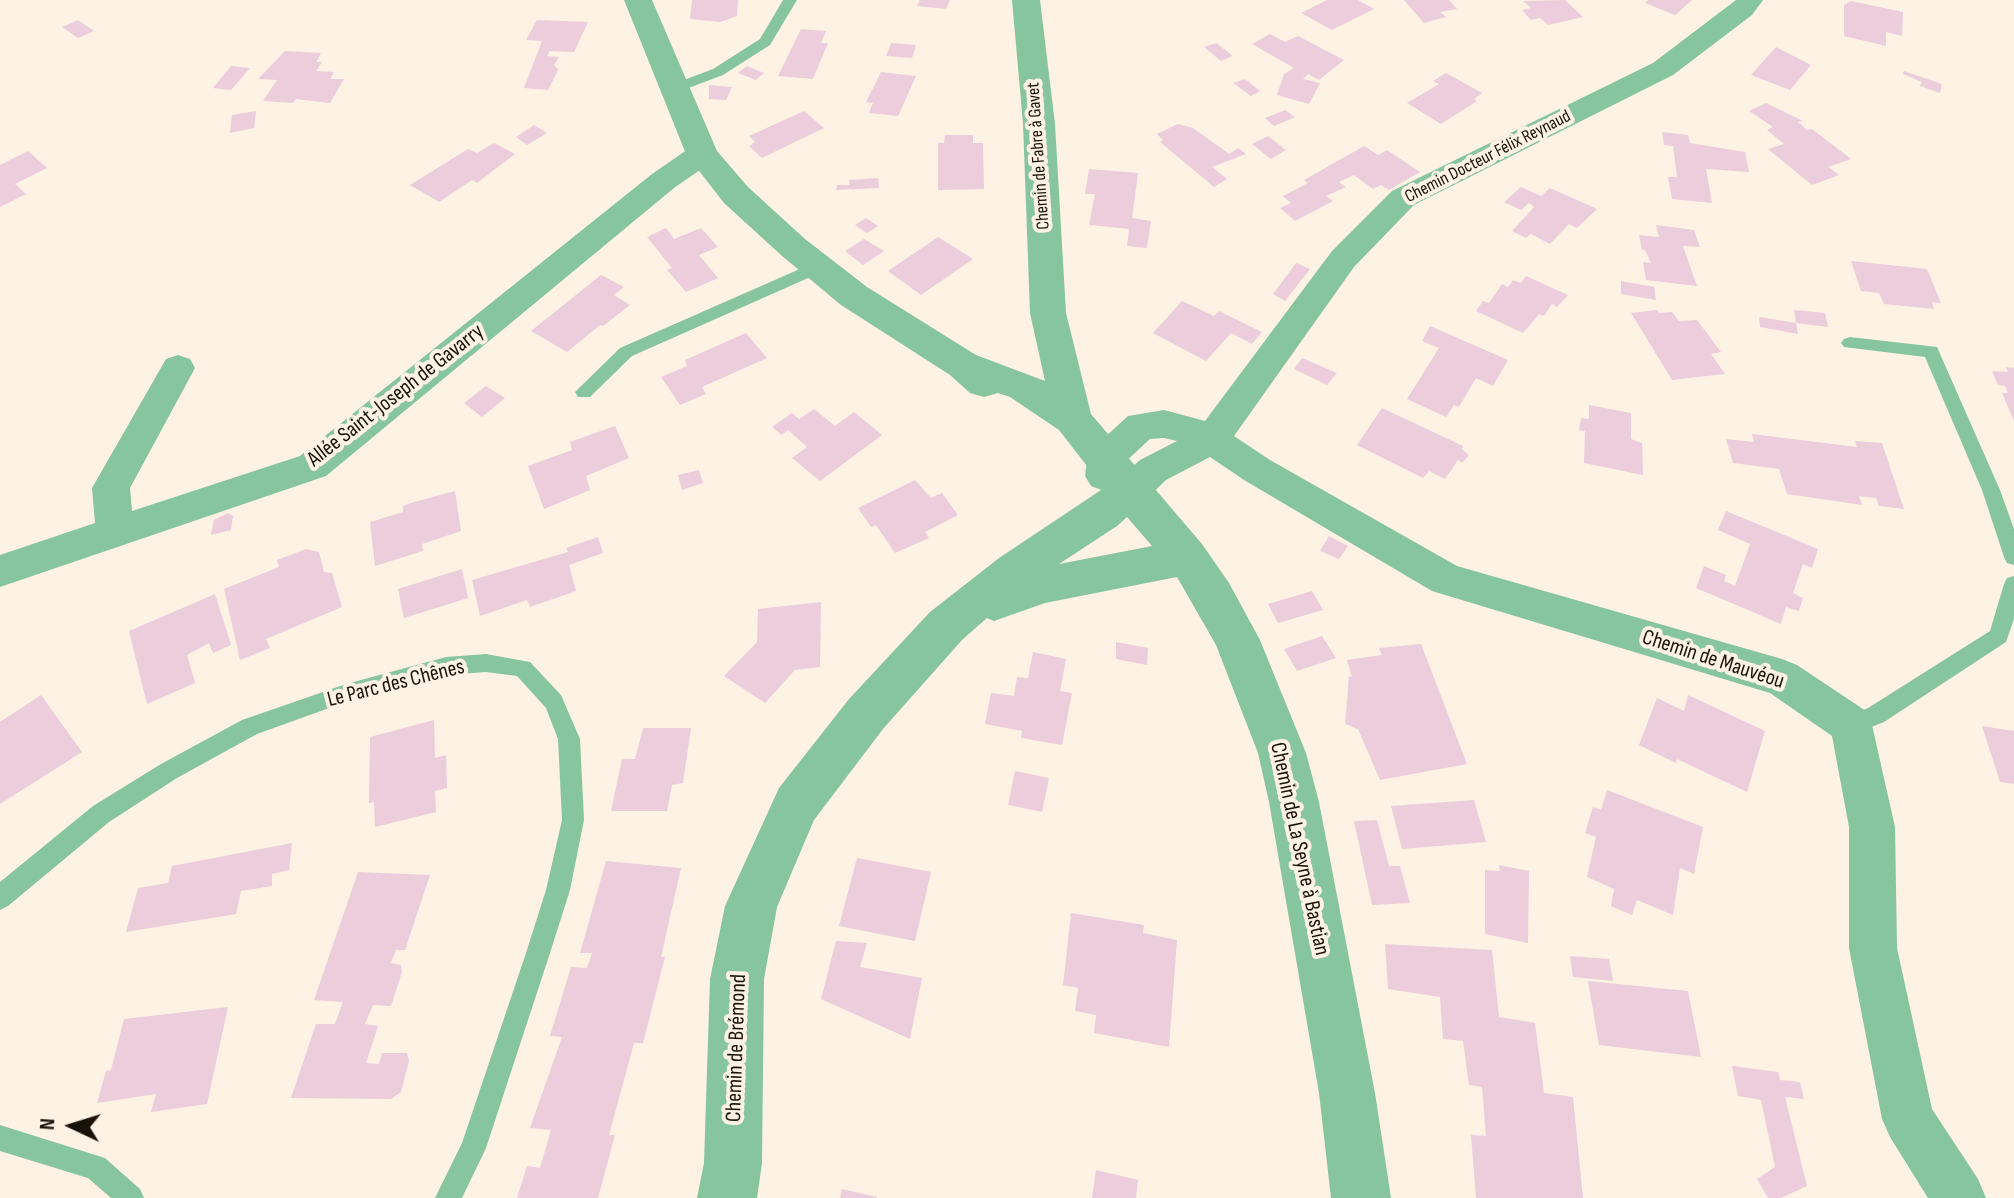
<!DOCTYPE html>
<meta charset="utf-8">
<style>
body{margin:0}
#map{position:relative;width:2014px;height:1198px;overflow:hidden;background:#fef2e4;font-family:"Sofia Sans Condensed",sans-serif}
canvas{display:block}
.north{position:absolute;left:32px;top:1086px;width:80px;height:80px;-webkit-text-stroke:6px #fef2e4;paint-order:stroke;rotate:274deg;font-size:22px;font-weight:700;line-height:32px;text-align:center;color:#191209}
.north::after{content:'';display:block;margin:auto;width:28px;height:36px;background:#191209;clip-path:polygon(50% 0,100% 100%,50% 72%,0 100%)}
</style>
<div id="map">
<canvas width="2014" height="1198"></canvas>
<div class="north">N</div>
</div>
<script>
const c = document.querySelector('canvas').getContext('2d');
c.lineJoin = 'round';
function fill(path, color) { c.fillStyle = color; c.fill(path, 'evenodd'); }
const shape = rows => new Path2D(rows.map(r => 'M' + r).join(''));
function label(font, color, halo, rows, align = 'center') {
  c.font = font + ' "Sofia Sans Condensed",sans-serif'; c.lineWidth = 8; c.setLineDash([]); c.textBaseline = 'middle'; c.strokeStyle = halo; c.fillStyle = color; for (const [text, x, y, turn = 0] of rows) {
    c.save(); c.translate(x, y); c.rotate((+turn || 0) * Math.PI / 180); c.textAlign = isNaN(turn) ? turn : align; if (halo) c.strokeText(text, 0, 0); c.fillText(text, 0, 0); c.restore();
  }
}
const building = shape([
 [692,0,738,0,737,16,720,22,690,19],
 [920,0,950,0,946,9,917,6],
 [1327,0,1358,0,1374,9,1332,30,1301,13],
 [1404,0,1449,0,1457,9,1440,12,1446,17,1424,23],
 [1565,0,1583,17,1548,25,1540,18,1531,20,1522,10,1531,8,1523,1],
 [1648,0,1692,0,1675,15,1645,3],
 [1851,1,1903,12,1902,36,1886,32,1886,46,1844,36,1844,5],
 [78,20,94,31,78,38,62,27],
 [537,20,588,22,574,52,550,51,547,56,559,57,554,65,558,70,548,90,524,88,542,41,526,40],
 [801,29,826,31,821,43,828,43,813,79,778,76],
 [1270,34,1285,42,1298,36,1344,60,1319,80,1308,74,1303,79,1320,83,1309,104,1277,95,1284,74,1294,68,1252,44],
 [891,43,916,45,912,58,886,56],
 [1216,43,1233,56,1221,61,1204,47],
 [1776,47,1811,65,1790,90,1751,75],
 [285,51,321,53,316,62,322,62,316,71,334,72,330,79,344,79,330,103,296,99,293,103,263,101,277,80,258,79],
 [231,66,250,68,231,90,213,88],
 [747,66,764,73,756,80,738,73],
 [1904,71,1942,84,1940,93,1920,86,1922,82,1903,74],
 [881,72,916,76,898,116,869,113,873,103,866,102],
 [1446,73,1482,93,1474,99,1477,101,1441,124,1407,103,1439,84,1433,81],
 [1245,79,1260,91,1251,96,1233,83],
 [709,85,732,87,726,100,709,99],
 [1766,103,1803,121,1798,122,1807,130,1812,129,1851,159,1828,167,1839,175,1812,185,1768,149,1784,144,1767,130,1773,127,1749,111],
 [1285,110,1295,117,1274,126,1265,118],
 [256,111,254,128,230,133,232,115],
 [804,111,824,128,762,158,749,146,755,142,749,136],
 [1178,124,1193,128,1229,154,1238,148,1246,154,1212,167,1227,179,1214,187,1160,142,1163,140,1157,134],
 [534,125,547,133,527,145,516,137],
 [1662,132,1688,135,1690,143,1745,152,1749,172,1706,169,1712,203,1672,199,1668,177,1677,177,1673,146,1664,145],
 [945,135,973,135,973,143,983,143,984,189,938,190,938,143,944,143],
 [1268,136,1286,150,1271,159,1252,144],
 [494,143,515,154,477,183,472,180,439,202,410,185,468,149,477,153],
 [1364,146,1378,155,1387,150,1420,172,1389,190,1381,185,1373,189,1354,175,1339,182,1346,187,1326,196,1333,201,1295,221,1280,208,1291,203,1283,196,1308,183,1304,180],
 [28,151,47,168,15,184,26,194,0,207,0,165],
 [1089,169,1138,173,1132,218,1151,221,1147,248,1127,246,1129,229,1089,225,1095,194,1085,194],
 [878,178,879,188,836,190,837,185,850,185,849,180],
 [1521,187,1541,196,1550,188,1597,209,1577,228,1569,224,1550,244,1531,234,1526,238,1512,231,1534,207,1529,203,1521,210,1504,202],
 [866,218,878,226,867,233,855,225],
 [1656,225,1694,230,1700,247,1683,246,1697,286,1646,280,1643,262,1651,263,1645,250,1642,250,1639,235,1659,237],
 [666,228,674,239,701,228,718,247,699,255,718,278,686,292,667,270,672,268,647,237],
 [938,237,973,259,921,295,888,271],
 [864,239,884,251,863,265,845,251],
 [1851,261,1927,269,1941,303,1932,302,1934,309,1884,304,1879,293,1861,291],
 [1296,263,1310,269,1285,301,1273,294],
 [601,275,624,287,614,295,630,305,603,326,600,325,567,352,531,331],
 [1526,276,1568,295,1557,307,1552,304,1544,316,1539,314,1523,333,1476,311,1483,301,1489,303,1502,284,1508,287,1513,280,1521,283],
 [1621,281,1654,287,1656,300,1621,294],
 [1182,301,1214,316,1219,311,1262,332,1252,344,1231,333,1206,361,1153,333],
 [1657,310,1659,313,1672,312,1679,321,1697,320,1721,352,1711,354,1725,374,1672,380,1631,313],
 [1794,310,1825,313,1828,327,1796,323],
 [1759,317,1796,323,1798,334,1760,327],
 [1430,326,1508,360,1493,386,1476,378,1459,407,1454,405,1446,417,1407,399,1439,348,1422,341],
 [746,333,767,358,702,387,706,394,680,405,661,377,687,366,685,360],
 [1302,358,1337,373,1327,385,1294,369],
 [2006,367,2014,368,2014,421,2002,393,2008,393,2005,386,1998,385,1992,371,2008,372],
 [486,386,505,398,482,417,464,403],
 [1589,405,1631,413,1631,439,1642,443,1643,475,1584,463,1585,431,1579,430,1581,418,1589,419],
 [1382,408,1463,446,1462,449,1469,455,1462,463,1458,460,1445,479,1429,471,1423,478,1357,445],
 [814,409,835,426,854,412,882,435,820,481,792,458,807,447,788,430,782,435,772,427,792,413,799,419],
 [615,426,629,458,586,476,590,490,544,509,528,466,572,450,570,442],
 [1752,434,1857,447,1855,441,1882,443,1904,509,1879,506,1876,498,1859,496,1862,505,1787,494,1779,469,1733,463,1726,439,1754,442],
 [699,470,703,483,682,490,678,475],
 [915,480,931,498,942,493,958,515,925,532,929,538,895,553,876,525,871,527,858,508],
 [455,491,461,531,422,544,423,551,375,566,370,522,403,512,403,506,414,502],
 [1726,511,1818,549,1812,568,1803,564,1793,593,1803,598,1799,611,1786,607,1781,624,1696,588,1704,566,1726,575,1724,581,1735,586,1750,544,1718,530],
 [228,513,233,516,231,530,211,535,214,520],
 [1329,536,1348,546,1339,559,1320,551],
 [598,537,603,553,569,565,576,591,530,607,527,600,480,616,472,580,568,552,566,548],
 [306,549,319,552,324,572,332,573,342,607,266,639,270,648,240,660,224,589,279,567,277,560],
 [462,569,468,598,404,618,398,589],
 [1312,591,1323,610,1278,623,1268,604],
 [215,594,231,645,213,653,209,643,187,655,195,683,147,704,129,631],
 [821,602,820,667,795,670,765,703,724,676,757,642,758,609],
 [1322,636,1336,658,1297,671,1284,649],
 [1116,642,1148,648,1147,665,1116,659],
 [1421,644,1467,764,1380,780,1358,729,1345,724,1349,676,1352,677,1347,660,1382,655,1379,648],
 [1033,652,1066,659,1060,691,1072,693,1062,745,1021,738,1022,731,985,724,991,693,1014,696,1017,677,1028,678],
 [41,695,82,752,0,804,0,722],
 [1688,695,1765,731,1747,792,1677,759,1676,763,1639,745,1657,698,1684,711],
 [434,720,435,758,446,755,447,788,435,791,436,812,375,827,374,802,369,803,370,737],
 [1982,726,2014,731,2014,784,2000,782],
 [643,728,691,728,683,783,672,785,667,811,611,811,622,759,635,759],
 [1015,771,1049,778,1042,812,1008,805],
 [1607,790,1703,827,1694,874,1680,868,1673,915,1637,900,1632,915,1611,906,1614,889,1587,877,1596,837,1585,833,1593,807,1601,810],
 [1474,800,1486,842,1402,849,1391,806],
 [1377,820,1389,866,1400,866,1410,903,1372,905,1354,821],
 [292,843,289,870,272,874,272,886,241,891,236,914,126,932,138,888,168,883,172,866],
 [857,858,931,872,915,941,839,926],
 [606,861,681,868,661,957,665,957,643,1043,634,1043,609,1135,615,1135,598,1198,517,1198,527,1166,540,1168,551,1130,530,1128,562,1037,550,1036,571,967,587,968,592,953,580,953],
 [1499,865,1529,871,1528,943,1485,934,1485,870,1500,871],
 [358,872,430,875,405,950,396,950,391,963,401,965,402,972,391,1006,373,1005,365,1024,378,1026,366,1063,379,1064,382,1053,407,1053,409,1061,401,1092,391,1099,291,1098,316,1024,335,1024,343,1002,314,1000],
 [1071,913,1144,925,1143,933,1177,940,1169,1047,1094,1033,1096,1015,1075,1011,1078,988,1063,985],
 [836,941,867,943,860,967,922,978,910,1039,821,999],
 [1385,944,1492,950,1499,1017,1535,1023,1544,1093,1573,1097,1583,1198,1476,1198,1471,1135,1486,1136,1482,1087,1469,1085,1463,1041,1443,1039,1440,997,1388,989],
 [1570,956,1609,959,1613,981,1573,977],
 [1588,981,1688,991,1701,1057,1599,1045],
 [228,1007,207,1104,151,1112,156,1094,97,1103,106,1071,111,1070,124,1019],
 [1732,1066,1778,1072,1780,1080,1800,1082,1804,1099,1785,1097,1807,1186,1781,1198,1768,1198,1757,1179,1775,1167,1761,1100,1738,1096],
 [1096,1170,1138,1180,1136,1198,1092,1198],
 [842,1189,877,1197,877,1198,840,1198]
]);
const service = shape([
 [783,0,797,0,770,45,723,75,678,92,668,92,668,86,713,69,760,39,783,0],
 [818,261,824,263,824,271,632,356,590,397,578,397,575,392,620,348,818,261],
 [1850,337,1937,347,2000,490,2014,529,2014,565,2007,563,2004,557,1982,490,1925,357,1844,347,1841,343,1844,339,1850,337],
 [2014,576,2014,619,2006,642,1884,722,1851,735,1843,732,1840,725,1843,718,1868,708,1990,631,2004,584,2007,578,2014,576],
 [486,654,530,662,561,695,580,739,584,820,570,890,550,953,486,1148,462,1198,435,1198,462,1143,526,953,546,890,562,820,558,739,546,708,517,676,486,672,446,675,346,702,257,734,177,778,109,822,8,906,0,910,0,882,93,806,161,764,242,720,346,684,446,657,486,654],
 [0,1125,105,1158,140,1189,144,1198,111,1198,88,1178,0,1151,0,1125]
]);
const minor = shape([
 [1736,0,1763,0,1752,15,1673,75,1414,205,1354,267,1234,436,1270,460,1457,566,1782,659,1797,665,1866,711,1872,725,1895,827,1897,948,1932,1109,1978,1179,1986,1198,1928,1198,1890,1137,1882,1119,1849,948,1849,827,1832,736,1770,693,1432,591,1244,480,1210,457,1166,480,1143,502,1130,506,1117,502,1111,491,1113,488,1104,491,1091,486,1085,476,1087,459,1092,449,1128,416,1164,410,1205,421,1332,251,1392,191,1653,63,1736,0],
 [1164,438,1177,441,1140,460,1123,475,1123,464,1150,439,1164,438],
 [702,145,713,147,717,154,713,161,674,188,326,476,0,587,0,555,95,523,92,488,166,359,178,355,190,359,195,368,130,488,132,511,300,456,652,174,691,147,702,145]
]);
const tertiary = shape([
 [624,0,652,0,717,151,748,187,805,239,867,287,976,355,1045,381,1030,313,1023,124,1012,0,1040,0,1055,124,1066,313,1091,414,1202,544,1229,583,1260,640,1306,753,1319,802,1375,1093,1391,1198,1331,1198,1319,1093,1269,802,1258,753,1216,645,1177,577,1045,603,994,621,987,618,962,640,883,729,814,820,777,907,764,979,762,1163,757,1198,697,1198,704,1163,710,979,725,906,779,788,849,699,930,612,999,558,1104,488,1059,430,1010,397,998,393,984,397,970,393,950,375,841,305,781,255,724,203,686,154,624,0],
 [1127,517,1152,546,1059,564,1117,526,1127,517]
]);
const farStreetnames = [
 ["Chemin de Fabre à Gavet",1039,156,-94],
 ["Chemin Docteur Félix Reynaud",1488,157,-27]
];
const streetNames = [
 ["Allée Saint-Joseph de Gavarry",396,396,-38],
 ["Chemin de Mauvéou",1713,660,18],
 ["Le Parc des Chênes",396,684,-14],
 ["Chemin de La Seyne à Bastian",1299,849,78],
 ["Chemin de Brémond",737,1048,-88]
];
fill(building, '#eccddb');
fill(service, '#87c5a1');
fill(minor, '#87c5a1');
fill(tertiary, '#87c5a1');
label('18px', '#191209', '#fef2e4', farStreetnames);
label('22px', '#191209', '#fef2e4', streetNames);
</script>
